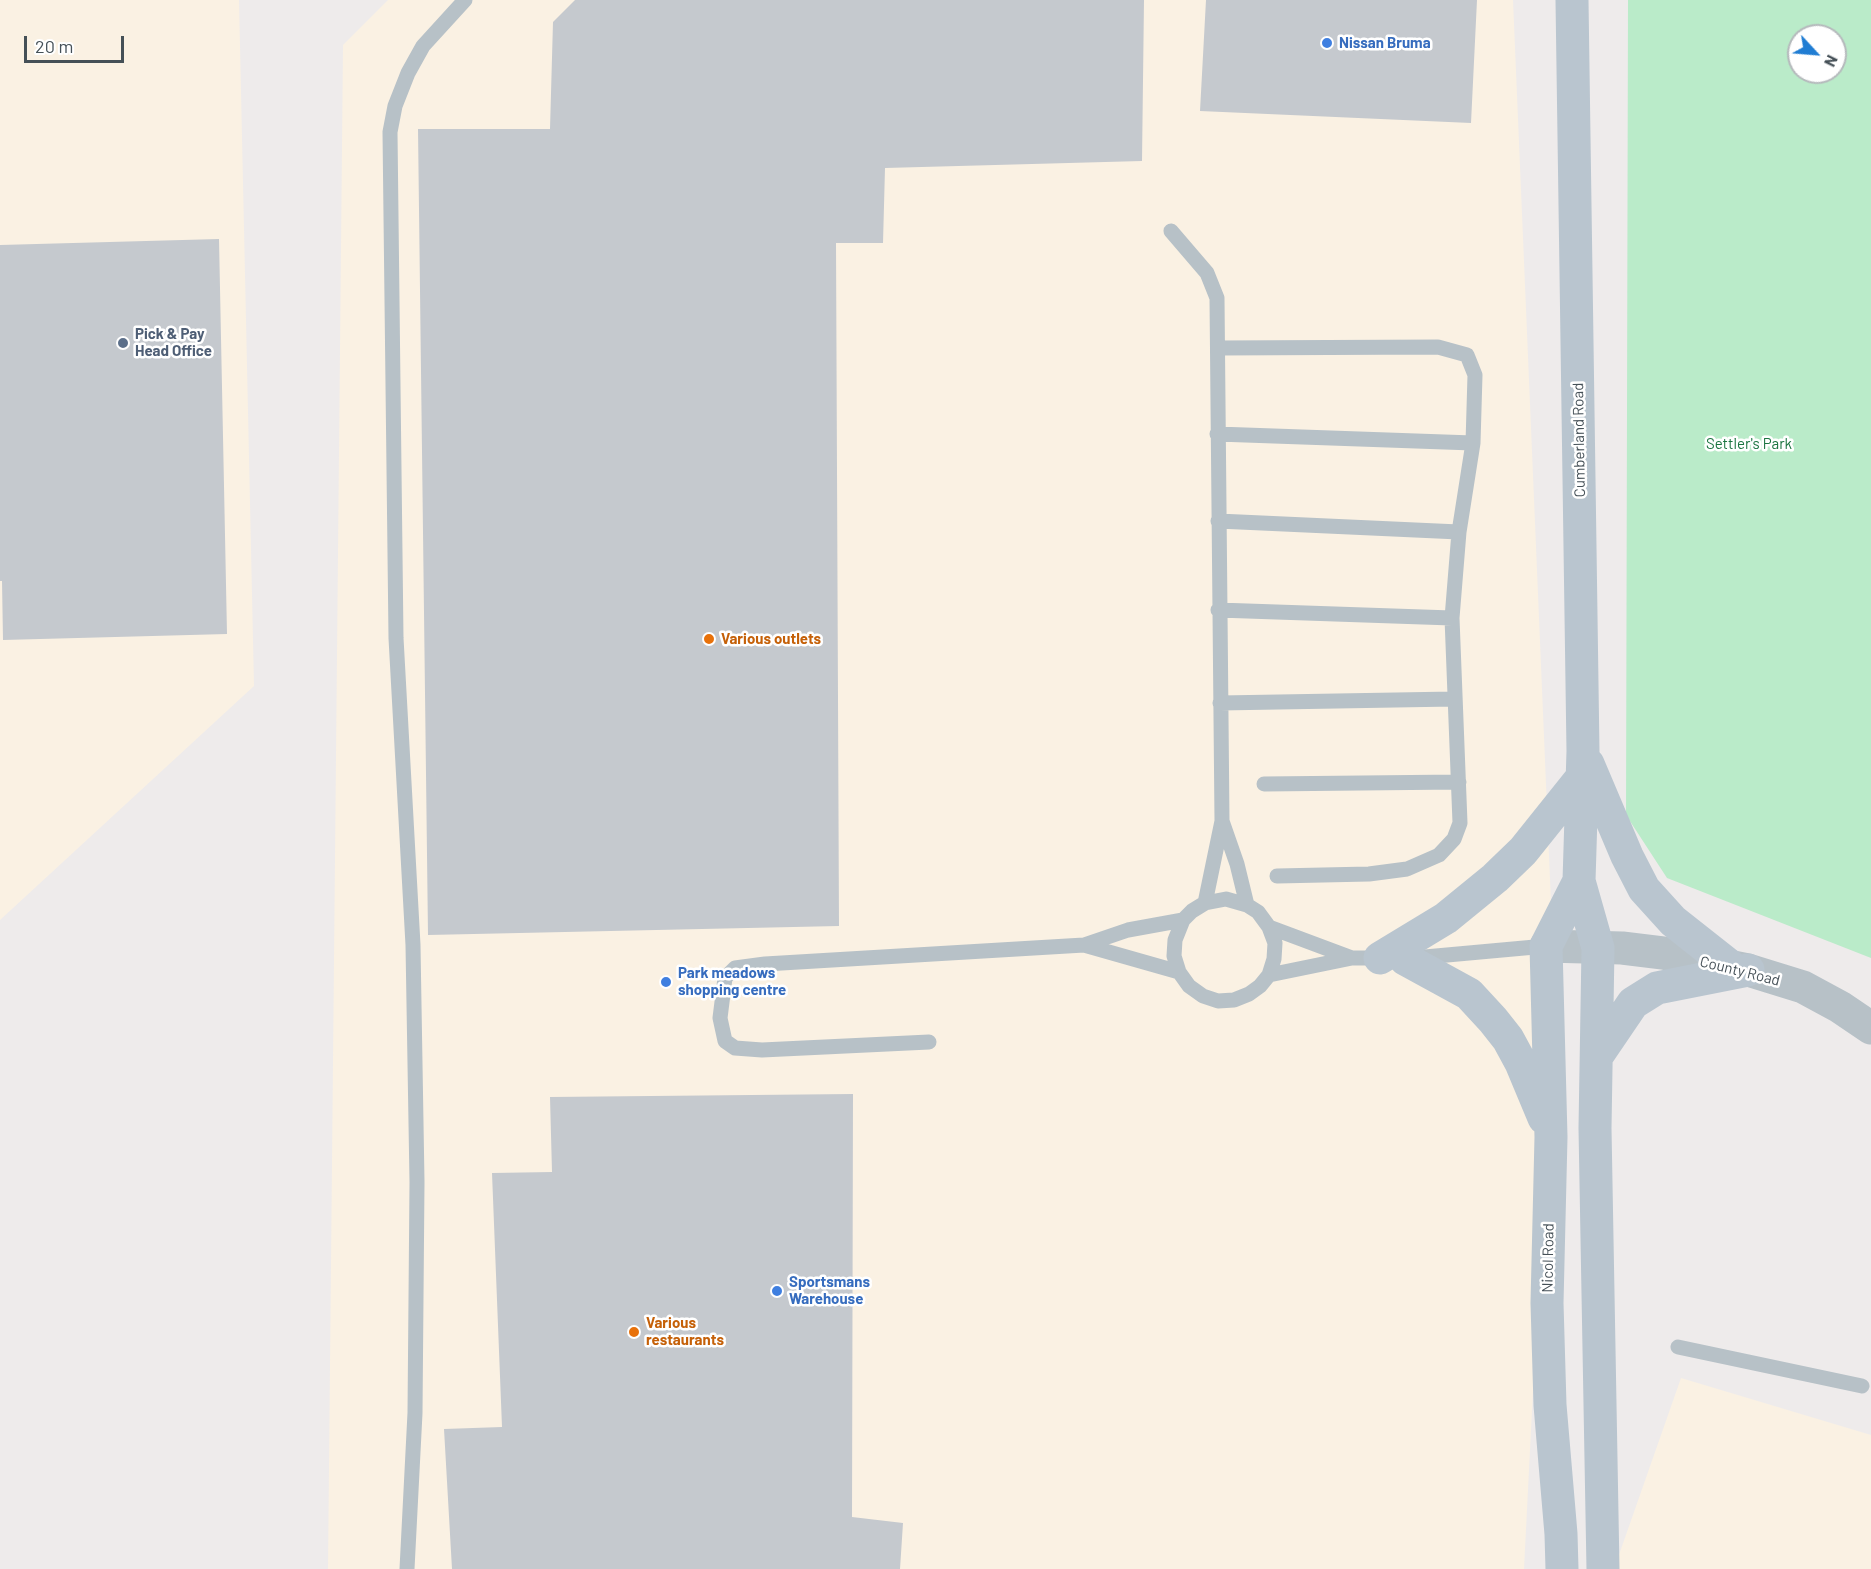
<!DOCTYPE html>
<style>
body{margin:0}
#map{position:relative;width:1871px;height:1569px;overflow:hidden;background:#eeebeb;font-family:Barlow,sans-serif}
canvas{display:block}
.north{position:absolute;left:1787px;top:24px;width:60px;height:60px;box-sizing:border-box;background:#fff;border:2px solid #b5b9bc;border-radius:50%;rotate:116deg;font-size:16px;font-weight:700;line-height:24px;text-align:center;color:#455057}
.north::after{content:'';display:block;margin:auto;width:21px;height:27px;background:#207dd3;clip-path:polygon(50% 0,100% 100%,50% 72%,0 100%)}
.scale{position:absolute;left:24px;top:36px;width:100px;height:27px;box-sizing:border-box;border:3px solid #455057;border-top:0;padding-left:8px;font-size:18px;line-height:21px;white-space:nowrap;color:#455057;-webkit-text-stroke:4px #fff;paint-order:stroke}
</style>
<div id="map">
<canvas width="1871" height="1569"></canvas>
<div class="north">N</div>
<div class="scale">20 m</div>
</div>
<script>
const c = document.querySelector('canvas').getContext('2d');
c.lineJoin = 'round';
function fill(path, color) { c.fillStyle = color; c.fill(path, 'evenodd'); }
const shape = rows => new Path2D(rows.map(r => 'M' + r).join(''));
function trace(path, color, width, dash) { c.strokeStyle = color; c.lineWidth = width; c.lineCap = dash ? 'butt' : 'round'; c.setLineDash(dash || []); c.stroke(path); }
function label(font, color, halo, rows, align = 'center') {
  c.font = font + ' Barlow,sans-serif'; c.lineWidth = 5; c.setLineDash([]); c.textBaseline = 'middle'; c.strokeStyle = halo; c.fillStyle = color; for (const [text, x, y, turn = 0] of rows) {
    c.save(); c.translate(x, y); c.rotate((+turn || 0) * Math.PI / 180); c.textAlign = isNaN(turn) ? turn : align; if (halo) c.strokeText(text, 0, 0); c.fillText(text, 0, 0); c.restore();
  }
}
const commercial = shape([
 [0,0,239,0,254,686,0,920],
 [388,0,1513,0,1554,974,1524,1569,328,1569,343,45],
 [1681,1378,1871,1435,1871,1569,1614,1569]
]);
const green = shape([
 [1628,0,1871,0,1871,958,1667,878,1626,815],
 [1799,36,1835,36,1835,72,1799,72]
]);
const building = shape([
 [575,0,1144,0,1142,161,885,168,883,243,836,243,839,926,428,935,418,129,550,129,553,22],
 [1206,0,1477,0,1471,123,1200,111],
 [219,239,227,634,3,640,2,581,0,581,0,245],
 [853,1094,852,1517,903,1523,900,1569,452,1569,444,1429,502,1427,492,1173,552,1172,550,1097]
]);
const service = shape([
 [1171,231,1207,273,1217,298,1222,821,1205,903],
 [1219,348,1438,347,1467,355,1475,375,1473,443,1459,532,1452,618,1460,823,1454,839,1439,855,1407,869,1369,874,1277,876],
 [1217,434,1473,443],
 [1218,521,1459,532],
 [1218,610,1452,618],
 [1220,703,1454,699],
 [1264,784,1459,782],
 [1222,821,1237,864,1247,905],
 [1269,927,1352,958],
 [1084,945,1179,972],
 [1414,958,1546,946],
 [1269,975,1274,959,1275,943,1269,927,1258,912,1247,905,1226,899,1205,903,1192,911,1183,920,1175,940,1174,956,1179,972,1189,986,1203,996,1218,1001,1234,1000,1249,994,1260,986,1269,975,1352,958,1384,958],
 [929,1042,762,1050,735,1048,725,1041,720,1018,725,978,735,968,765,964,1084,945,1128,930,1183,920],
 [1678,1347,1862,1386],
 [407,1569,415,1413,417,1182,413,945,396,638,390,132,395,106,408,73,423,46,465,0]
]);
const tertiary = shape([
 [1546,946,1622,948,1663,953,1748,970,1803,987,1840,1007,1871,1028]
]);
const secondary = shape([
 [1572,0,1583,751,1579,881,1598,948,1595,1128,1603,1569],
 [1588,764,1627,856,1644,889,1673,921,1730,966],
 [1380,958,1446,918,1495,878,1523,851,1583,776],
 [1405,959,1469,994,1493,1020,1508,1039,1521,1063,1544,1118],
 [1597,1056,1633,1003,1657,988,1748,970],
 [1562,1569,1561,1534,1550,1405,1547,1303,1551,1137,1546,946,1579,881]
]);
const markers = [
 [1327,43,6,"#3f7fe0"],
 [123,343,6,"#5c6f8a"],
 [709,639,6,"#e8710a"],
 [666,982,6,"#3f7fe0"],
 [777,1291,6,"#3f7fe0"],
 [634,1332,6,"#e8710a"]
];
const shopNames = [
 ["Nissan Bruma",1339,43],
 ["Park meadows",678,973],
 ["shopping centre",678,990],
 ["Sportsmans",789,1282],
 ["Warehouse",789,1299]
];
const serviceNames = [
 ["Pick & Pay",135,334],
 ["Head Office",135,351]
];
const streetNames = [
 ["Cumberland Road",1579,440,-91],
 ["County Road",1740,971,14],
 ["Nicol Road",1548,1258,-89]
];
const parkNames = [
 ["Settler's Park",1749,444]
];
const foodNames = [
 ["Various outlets",721,639],
 ["Various",646,1323],
 ["restaurants",646,1340]
];
fill(commercial, '#faf1e3');
fill(green, '#baebc9');
fill(building, '#c5c9ce');
trace(service, '#b7c1c7', 15);
trace(tertiary, '#b7c1c7', 33);
trace(secondary, '#b9c5cf', 33);
for (const [x, y, r, color] of markers) { const dot = new Path2D(); dot.arc(x, y, r, 0, 2 * Math.PI); c.fillStyle = color; c.fill(dot); trace(dot, '#fff', 2); }
label('bold 15px', '#366cbe', '#fff', shopNames, 'left');
label('bold 15px', '#4e5e75', '#fff', serviceNames, 'left');
label('15px', '#455057', '#fff', streetNames);
label('15px', '#1a7440', '#fff', parkNames);
label('bold 15px', '#c56008', '#fff', foodNames, 'left');
</script>
